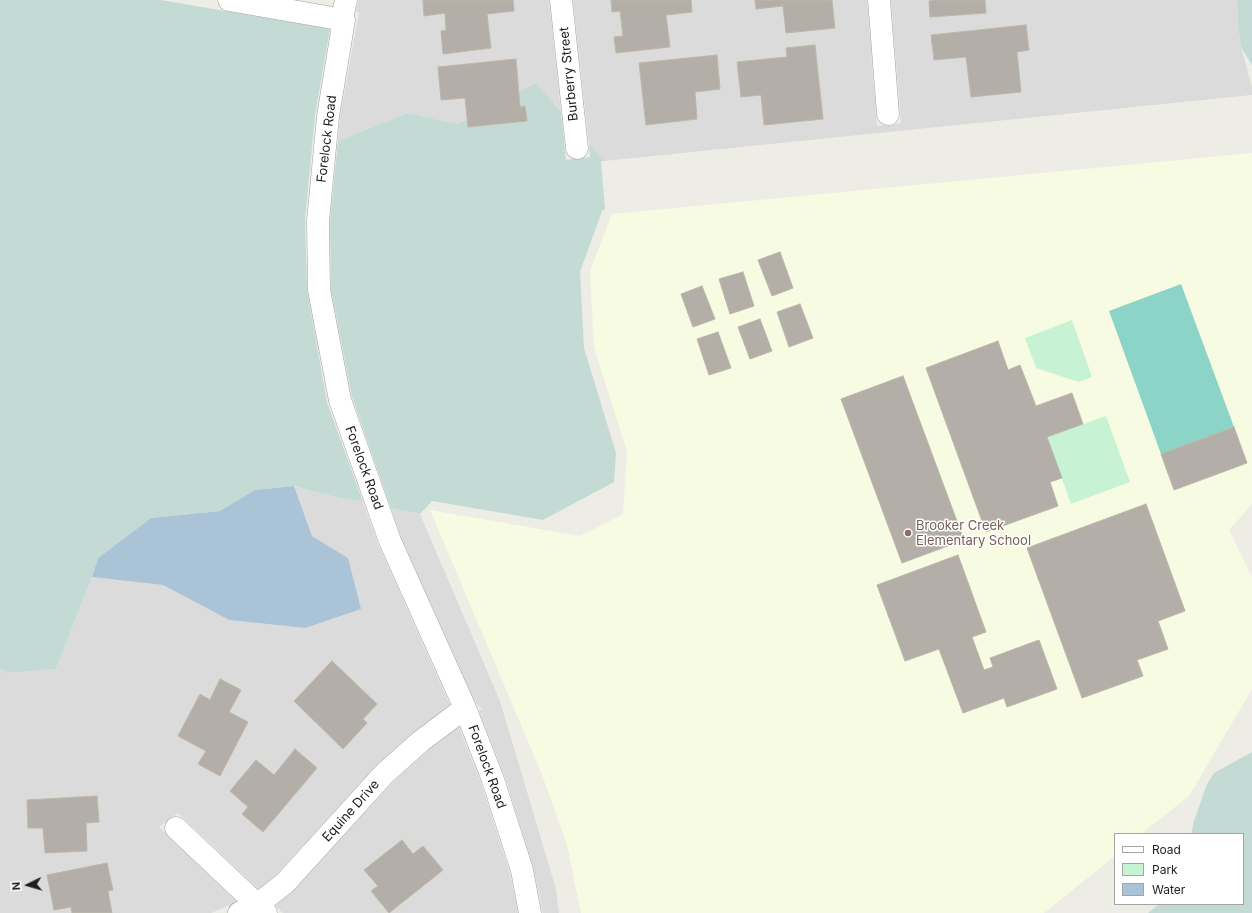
<!DOCTYPE html>
<style>
body{margin:0}
#map{position:relative;width:1252px;height:913px;overflow:hidden;background:#eeede5;font-family:Inter,sans-serif}
canvas{display:block}
.legend{position:absolute;left:1114px;top:833px;width:130px;height:72px;box-sizing:border-box;background:#fff;border:1px solid #a5a5a5;margin:0;padding:5px 7px;list-style:none;font-size:12px;color:#1e1e1e}
.legend li{display:flex;align-items:center;gap:8px;height:20px}
.legend b{width:20px;border:1px solid #a5a5a5}
.north{position:absolute;left:8px;top:865px;width:40px;height:40px;-webkit-text-stroke:3px #fff;paint-order:stroke;rotate:265deg;font-size:11px;font-weight:700;line-height:16px;text-align:center;color:#1e1e1e}
.north::after{content:'';display:block;margin:auto;width:14px;height:18px;background:#1e1e1e;clip-path:polygon(50% 0,100% 100%,50% 72%,0 100%)}
</style>
<div id="map">
<canvas width="1252" height="913"></canvas>
<ul class="legend">
<li><b style="height:5px;background:#fff"></b>Road</li>
<li><b style="height:11px;background:#c7f3d4"></b>Park</li>
<li><b style="height:11px;background:#abc3d7"></b>Water</li>
</ul>
<div class="north">N</div>
</div>
<script>
const c = document.querySelector('canvas').getContext('2d');
c.lineJoin = 'round';
function fill(path, color) { c.fillStyle = color; c.fill(path, 'evenodd'); }
const shape = rows => new Path2D(rows.map(r => 'M' + r).join(''));
function trace(path, color, width, dash) { c.strokeStyle = color; c.lineWidth = width; c.lineCap = dash ? 'butt' : 'round'; c.setLineDash(dash || []); c.stroke(path); }
function label(font, color, halo, rows, align = 'center') {
  c.font = font + ' Inter,sans-serif'; c.lineWidth = 3; c.setLineDash([]); c.textBaseline = 'middle'; c.strokeStyle = halo; c.fillStyle = color; for (const [text, x, y, turn = 0] of rows) {
    c.save(); c.translate(x, y); c.rotate((+turn || 0) * Math.PI / 180); c.textAlign = isNaN(turn) ? turn : align; if (halo) c.strokeText(text, 0, 0); c.fillText(text, 0, 0); c.restore();
  }
}
const residential = shape([
 [359,0,549,0,561,112,536,84,458,124,408,113,338,141,340,117,359,12,356,11],
 [573,0,867,0,877,126,901,123,891,0,1237,0,1238,27,1241,47,1252,87,1252,95,604,161,589,144],
 [294,486,336,497,363,502,378,544,450,705,412,734,375,767,276,875,259,890,178,813,159,827,237,902,211,913,0,913,0,668,8,673,56,669,92,577,163,585,229,620,305,628,348,558,312,536],
 [391,508,420,514,500,701,556,889,559,913,543,913,533,867,504,774,479,711,482,709,475,702,401,537],
 [459,727,480,780,510,873,518,913,283,913,275,906,294,889,393,782,429,749]
]);
const education = shape([
 [1252,153,1252,504,1229,530,1252,577,1252,689,1189,796,1141,834,1115,834,1115,856,1044,913,581,913,567,845,541,772,430,510,580,536,623,514,627,452,594,347,590,271,612,214]
]);
const wetland = shape([
 [0,0,161,0,330,29,315,115,305,220,307,290,327,402,363,502,336,497,294,486,255,490,221,511,151,518,98,558,92,577,56,669,7,673,0,668],
 [1237,0,1252,0,1252,65,1241,47,1238,27],
 [536,83,561,112,566,160,590,157,589,144,604,161,601,161,605,209,602,211,580,272,584,348,616,453,614,482,543,520,432,501,420,514,391,508,352,397,331,289,330,221,338,141,408,113,458,124],
 [1252,752,1252,913,1148,913,1159,904,1243,904,1243,834,1191,834,1194,821,1207,784,1214,773]
]);
const park = shape([
 [1072,320,1092,377,1079,382,1036,368,1025,338],
 [1106,416,1130,482,1071,504,1047,437]
]);
const pitch = shape([
 [1181,284,1234,427,1161,454,1109,311]
]);
const water = shape([
 [294,486,312,536,348,558,361,609,305,628,229,620,163,585,92,577,98,558,151,518,220,511,255,490]
]);
const building = shape([
 [423,0,513,0,514,11,487,14,491,48,443,54,441,31,446,30,445,13,424,16,423,0],
 [611,0,691,0,692,12,666,15,670,47,616,53,614,37,623,36,620,11,612,12,611,0],
 [755,0,832,0,835,28,786,33,783,6,756,9,755,0],
 [933,0,985,0,986,13,930,17,929,1,933,0],
 [1026,25,1029,50,1017,52,1021,92,971,97,966,57,934,60,931,35,1026,25],
 [815,45,823,119,764,125,761,95,741,97,737,62,787,57,786,48,815,45],
 [717,55,720,89,695,92,697,119,646,125,639,63,717,55],
 [516,59,520,107,525,106,527,121,468,127,465,98,441,100,438,67,516,59],
 [780,252,793,288,772,296,758,260,780,252],
 [743,272,754,306,730,314,719,279,743,272],
 [702,286,715,319,693,327,681,294,702,286],
 [800,304,813,338,789,347,777,312,800,304],
 [760,319,772,351,750,359,738,327,760,319],
 [718,332,731,368,709,375,697,339,718,332],
 [998,341,1008,370,1020,365,1036,406,1072,393,1083,424,1047,437,1062,478,1050,482,1058,506,986,532,926,368,998,341],
 [903,376,964,540,902,563,841,399,903,376],
 [1234,427,1247,463,1174,490,1161,454,1234,427],
 [1146,504,1185,611,1158,621,1168,649,1137,660,1143,676,1082,698,1027,548,1146,504],
 [958,555,986,632,972,637,984,670,993,667,990,658,1039,640,1057,689,1007,707,1004,698,963,713,939,649,905,661,877,585,958,555],
 [332,661,377,704,363,719,367,723,343,749,294,701,332,661],
 [220,679,241,690,229,712,248,722,220,776,198,764,206,751,178,736,200,694,210,700,220,679],
 [295,749,317,768,263,832,242,814,248,807,230,791,256,760,274,775,295,749],
 [97,796,99,822,86,823,87,851,45,853,43,828,28,828,27,800,97,796],
 [402,840,413,854,423,846,443,870,389,913,371,891,378,886,364,870,402,840],
 [107,863,113,890,108,891,112,913,72,913,71,907,54,910,47,875,107,863]
]);
const minor = shape([
 [229,0,344,20],
 [346,0,343,14,344,20,328,116,318,221,319,290,340,400,390,541,465,708,492,777,522,870,530,913],
 [561,0,577,148],
 [879,0,888,114],
 [176,828,266,913],
 [239,913,257,905,285,883,384,774,421,741,465,708]
]);
const markers = [
 [908,533,4,"#8d6e63"]
];
const streetNames = [
 ["Burberry Street",569,74,-96],
 ["Forelock Road",327,139,-83],
 ["Forelock Road",364,468,70],
 ["Forelock Road",487,767,70],
 ["Equine Drive",351,811,-48]
];
const educationNames = [
 ["Brooker Creek",916,526],
 ["Elementary School",916,541]
];
fill(residential, '#dcdbdb');
fill(education, '#f6fbe1');
fill(wetland, '#c4dad5');
fill(park, '#c7f3d4');
fill(pitch, '#8cd4c7');
fill(water, '#abc3d7');
fill(building, '#b3afa8');
trace(building, '#beb7a9', 1);
trace(minor, '#9f9f9f', 23);
trace(minor, '#fff', 22);
for (const [x, y, r, color] of markers) { const dot = new Path2D(); dot.arc(x, y, r, 0, 2 * Math.PI); c.fillStyle = color; c.fill(dot); trace(dot, '#fff', 1.5); }
label('13px', '#1e1e1e', '#fff', streetNames);
label('13px', '#785e54', '#fff', educationNames, 'left');
</script>
